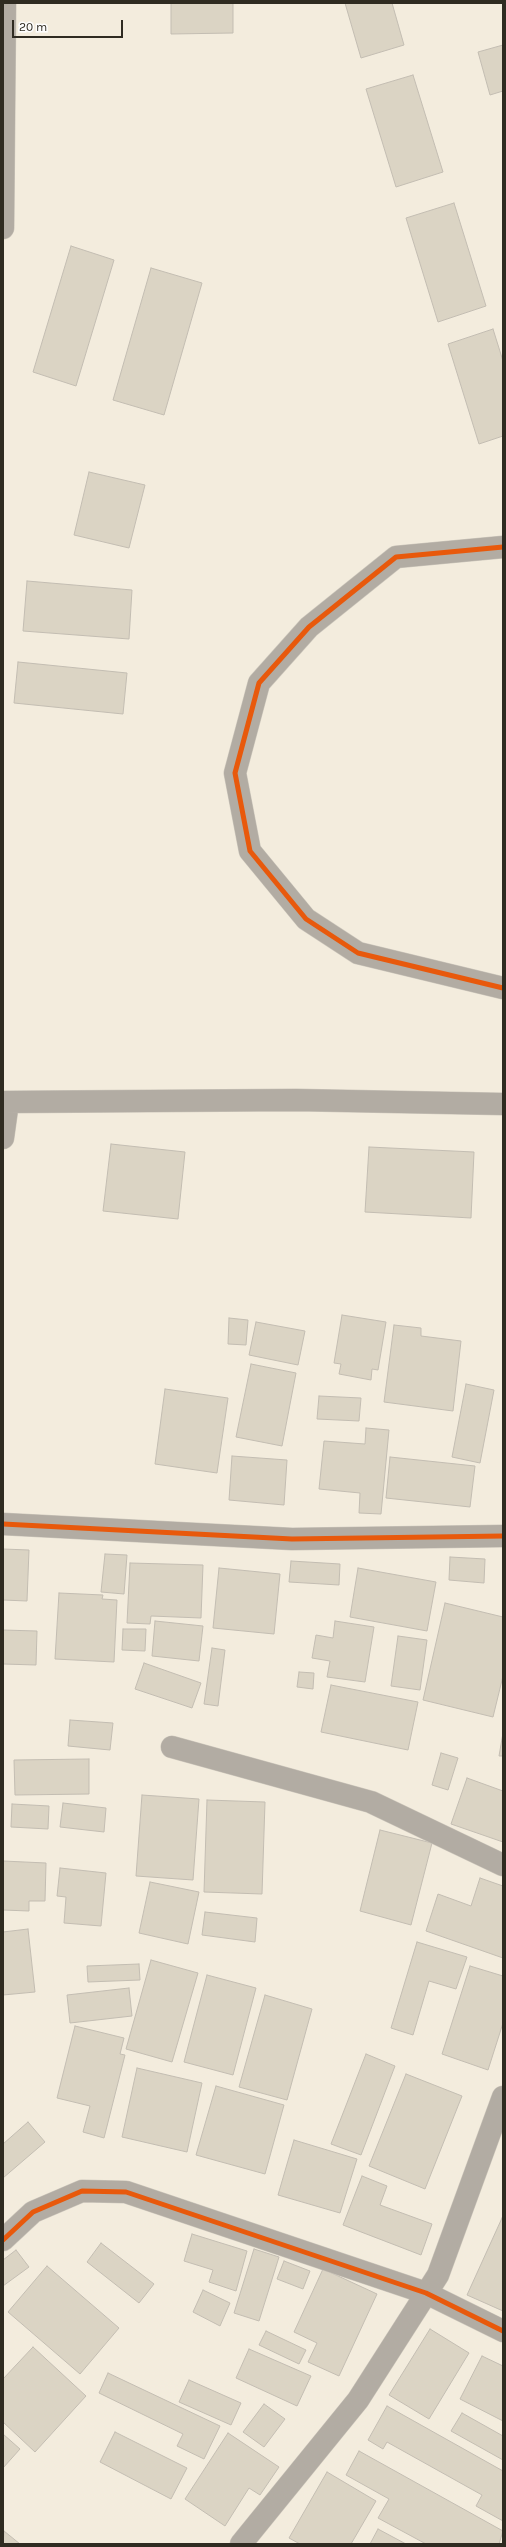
<!DOCTYPE html>
<style>
body{margin:0}
#map{position:relative;width:506px;height:2547px;overflow:hidden;background:#f3ecdd;font-family:Karla,sans-serif}
canvas{display:block}
.frame{position:absolute;inset:0;border:4px solid #2f2b21;pointer-events:none}
.scale{position:absolute;left:12px;top:20px;width:111px;height:18px;box-sizing:border-box;border:2px solid #2f2b21;border-top:0;padding-left:5px;font-size:12px;line-height:14px;white-space:nowrap;color:#2f2b21;-webkit-text-stroke:3px #fdfdfd;paint-order:stroke}
</style>
<div id="map">
<canvas width="506" height="2547"></canvas>
<div class="frame"></div>
<div class="scale">20 m</div>
</div>
<script>
const c = document.querySelector('canvas').getContext('2d');
c.lineJoin = 'round';
function fill(path, color) { c.fillStyle = color; c.fill(path, 'evenodd'); }
const shape = rows => new Path2D(rows.map(r => 'M' + r).join(''));
function trace(path, color, width, dash) { c.strokeStyle = color; c.lineWidth = width; c.lineCap = dash ? 'butt' : 'round'; c.setLineDash(dash || []); c.stroke(path); }
const building = shape([
 [171,3,233,3,233,33,171,34,171,3],
 [345,3,392,3,404,45,361,58,345,3],
 [503,45,503,91,490,95,478,52,503,45],
 [413,75,443,172,396,187,366,89,413,75],
 [454,203,486,306,438,322,406,218,454,203],
 [71,246,114,260,76,386,33,372,71,246],
 [151,268,202,283,164,415,113,400,151,268],
 [493,329,503,361,503,436,479,444,448,344,493,329],
 [89,472,145,485,129,548,74,535,89,472],
 [27,581,132,590,129,639,23,631,27,581],
 [18,662,127,673,123,714,14,703,18,662],
 [111,1144,185,1152,178,1219,103,1211,111,1144],
 [369,1147,474,1152,471,1218,365,1212,369,1147],
 [342,1315,386,1322,378,1370,372,1369,371,1380,339,1374,341,1364,334,1363,342,1315],
 [229,1318,248,1320,246,1345,228,1344,229,1318],
 [256,1322,305,1331,298,1365,249,1355,256,1322],
 [394,1325,421,1328,421,1336,461,1341,453,1411,384,1402,394,1325],
 [251,1364,296,1373,282,1446,236,1437,251,1364],
 [466,1384,494,1390,480,1463,452,1457,466,1384],
 [165,1389,228,1398,217,1473,155,1464,165,1389],
 [319,1396,361,1398,359,1421,317,1419,319,1396],
 [366,1428,389,1430,381,1514,359,1513,360,1493,319,1489,324,1441,365,1444,366,1428],
 [232,1456,287,1460,284,1505,229,1500,232,1456],
 [390,1457,475,1466,470,1507,386,1498,390,1457],
 [3,1549,29,1550,27,1601,3,1600,3,1549],
 [105,1554,127,1555,124,1594,101,1592,105,1554],
 [450,1557,485,1559,484,1583,449,1580,450,1557],
 [291,1561,340,1564,339,1585,289,1582,291,1561],
 [130,1563,203,1565,201,1618,151,1616,150,1624,127,1623,130,1563],
 [219,1568,280,1574,274,1634,213,1628,219,1568],
 [358,1568,436,1582,427,1631,350,1617,358,1568],
 [59,1593,103,1595,102,1599,117,1600,114,1662,55,1659,59,1593],
 [445,1603,503,1617,503,1676,493,1717,423,1700,445,1603],
 [155,1621,203,1626,199,1661,152,1656,155,1621],
 [335,1621,374,1627,365,1682,327,1677,330,1661,312,1658,316,1635,333,1638,335,1621],
 [123,1629,146,1629,145,1651,122,1650,123,1629],
 [3,1630,37,1631,36,1665,3,1664,3,1630],
 [398,1636,427,1640,420,1690,391,1686,398,1636],
 [212,1648,225,1650,218,1706,204,1704,212,1648],
 [144,1663,201,1683,192,1708,135,1689,144,1663],
 [299,1672,314,1673,313,1689,297,1687,299,1672],
 [331,1685,418,1702,408,1750,321,1732,331,1685],
 [70,1720,113,1723,110,1750,68,1746,70,1720],
 [503,1733,503,1756,499,1756,503,1733],
 [441,1753,458,1758,448,1790,432,1785,441,1753],
 [89,1759,89,1794,15,1795,14,1760,89,1759],
 [467,1778,503,1791,503,1842,451,1824,467,1778],
 [142,1795,199,1799,193,1880,136,1876,142,1795],
 [207,1800,265,1802,262,1894,204,1892,207,1800],
 [63,1803,106,1808,104,1832,60,1827,63,1803],
 [12,1804,49,1806,48,1829,11,1827,12,1804],
 [380,1830,432,1843,411,1925,360,1911,380,1830],
 [3,1861,46,1863,45,1901,29,1901,29,1911,3,1910,3,1861],
 [60,1868,106,1873,101,1926,64,1923,66,1897,57,1896,60,1868],
 [480,1878,503,1886,503,1958,426,1931,438,1894,471,1906,480,1878],
 [150,1882,199,1892,188,1944,139,1933,150,1882],
 [205,1912,257,1918,255,1942,202,1935,205,1912],
 [28,1929,35,1992,3,1995,3,1932,28,1929],
 [417,1942,467,1957,456,1989,429,1981,413,2035,391,2028,417,1942],
 [151,1960,198,1973,172,2062,126,2049,151,1960],
 [139,1964,140,1980,88,1982,87,1966,139,1964],
 [470,1966,503,1976,503,2023,488,2070,442,2054,470,1966],
 [207,1975,256,1988,233,2075,184,2062,207,1975],
 [129,1988,132,2016,70,2023,67,1995,129,1988],
 [265,1995,312,2009,287,2100,239,2087,265,1995],
 [75,2026,124,2038,120,2054,125,2055,104,2138,83,2132,90,2106,57,2098,75,2026],
 [366,2054,395,2066,361,2155,331,2144,366,2054],
 [137,2068,202,2083,187,2152,122,2137,137,2068],
 [406,2074,462,2096,425,2189,369,2166,406,2074],
 [216,2086,284,2105,265,2174,196,2155,216,2086],
 [28,2122,45,2142,3,2178,3,2144,28,2122],
 [294,2140,357,2159,340,2213,278,2195,294,2140],
 [362,2176,387,2186,380,2205,432,2224,421,2255,343,2225,362,2176],
 [502,2218,503,2219,503,2311,467,2295,502,2218],
 [192,2234,247,2251,236,2291,209,2282,213,2270,184,2261,192,2234],
 [101,2243,154,2284,139,2303,87,2262,101,2243],
 [254,2249,279,2257,259,2321,234,2313,254,2249],
 [16,2250,29,2267,3,2286,3,2260,16,2250],
 [284,2261,310,2271,303,2289,277,2279,284,2261],
 [47,2266,119,2328,80,2374,8,2312,47,2266],
 [323,2269,377,2294,339,2376,308,2362,317,2343,294,2332,323,2269],
 [203,2290,230,2303,220,2326,193,2312,203,2290],
 [430,2329,469,2353,429,2419,389,2395,430,2329],
 [266,2331,306,2350,299,2364,259,2345,266,2331],
 [33,2347,86,2396,35,2452,3,2422,3,2379,33,2347],
 [249,2349,311,2376,297,2406,236,2378,249,2349],
 [482,2356,503,2366,503,2421,460,2399,482,2356],
 [108,2373,220,2426,204,2459,177,2446,183,2434,99,2393,108,2373],
 [189,2380,241,2403,231,2425,179,2402,189,2380],
 [264,2404,285,2419,264,2447,243,2432,264,2404],
 [387,2406,503,2471,503,2521,476,2506,482,2495,387,2442,383,2449,368,2440,387,2406],
 [462,2413,503,2436,503,2460,451,2431,462,2413],
 [115,2432,187,2468,171,2499,100,2462,115,2432],
 [228,2433,279,2467,260,2495,249,2488,225,2526,185,2499,228,2433],
 [3,2434,20,2449,3,2468,3,2434],
 [359,2451,503,2531,499,2544,426,2544,378,2518,389,2499,346,2475,359,2451],
 [327,2472,376,2501,351,2544,300,2544,289,2538,327,2472],
 [378,2529,406,2544,370,2544,378,2529],
 [4,2531,20,2544,3,2544,4,2531]
]);
const street = shape([
 [3,228,5,3],
 [503,547,396,557,309,627,259,683,235,773,250,851,306,919,358,953,503,988],
 [3,1102,296,1100,503,1104],
 [3,1138,8,1102],
 [3,1524,292,1539,503,1536],
 [172,1747,371,1802,503,1865],
 [3,2240,33,2212,82,2191,126,2192,426,2293,503,2331],
 [241,2544,358,2400,438,2275,503,2097]
]);
const cycleway = shape([
 [503,547,396,557,309,627,259,683,235,773,250,851,306,919,358,953,503,988],
 [3,1524,292,1539,503,1536],
 [3,2240,33,2212,82,2191,126,2192,426,2293,503,2331]
]);
fill(building, '#dbd4c4');
trace(building, '#c3bdb2', 1);
trace(street, '#cec8bd', 23);
trace(street, '#b2aca3', 22);
trace(cycleway, '#e8590c', 5);
</script>
